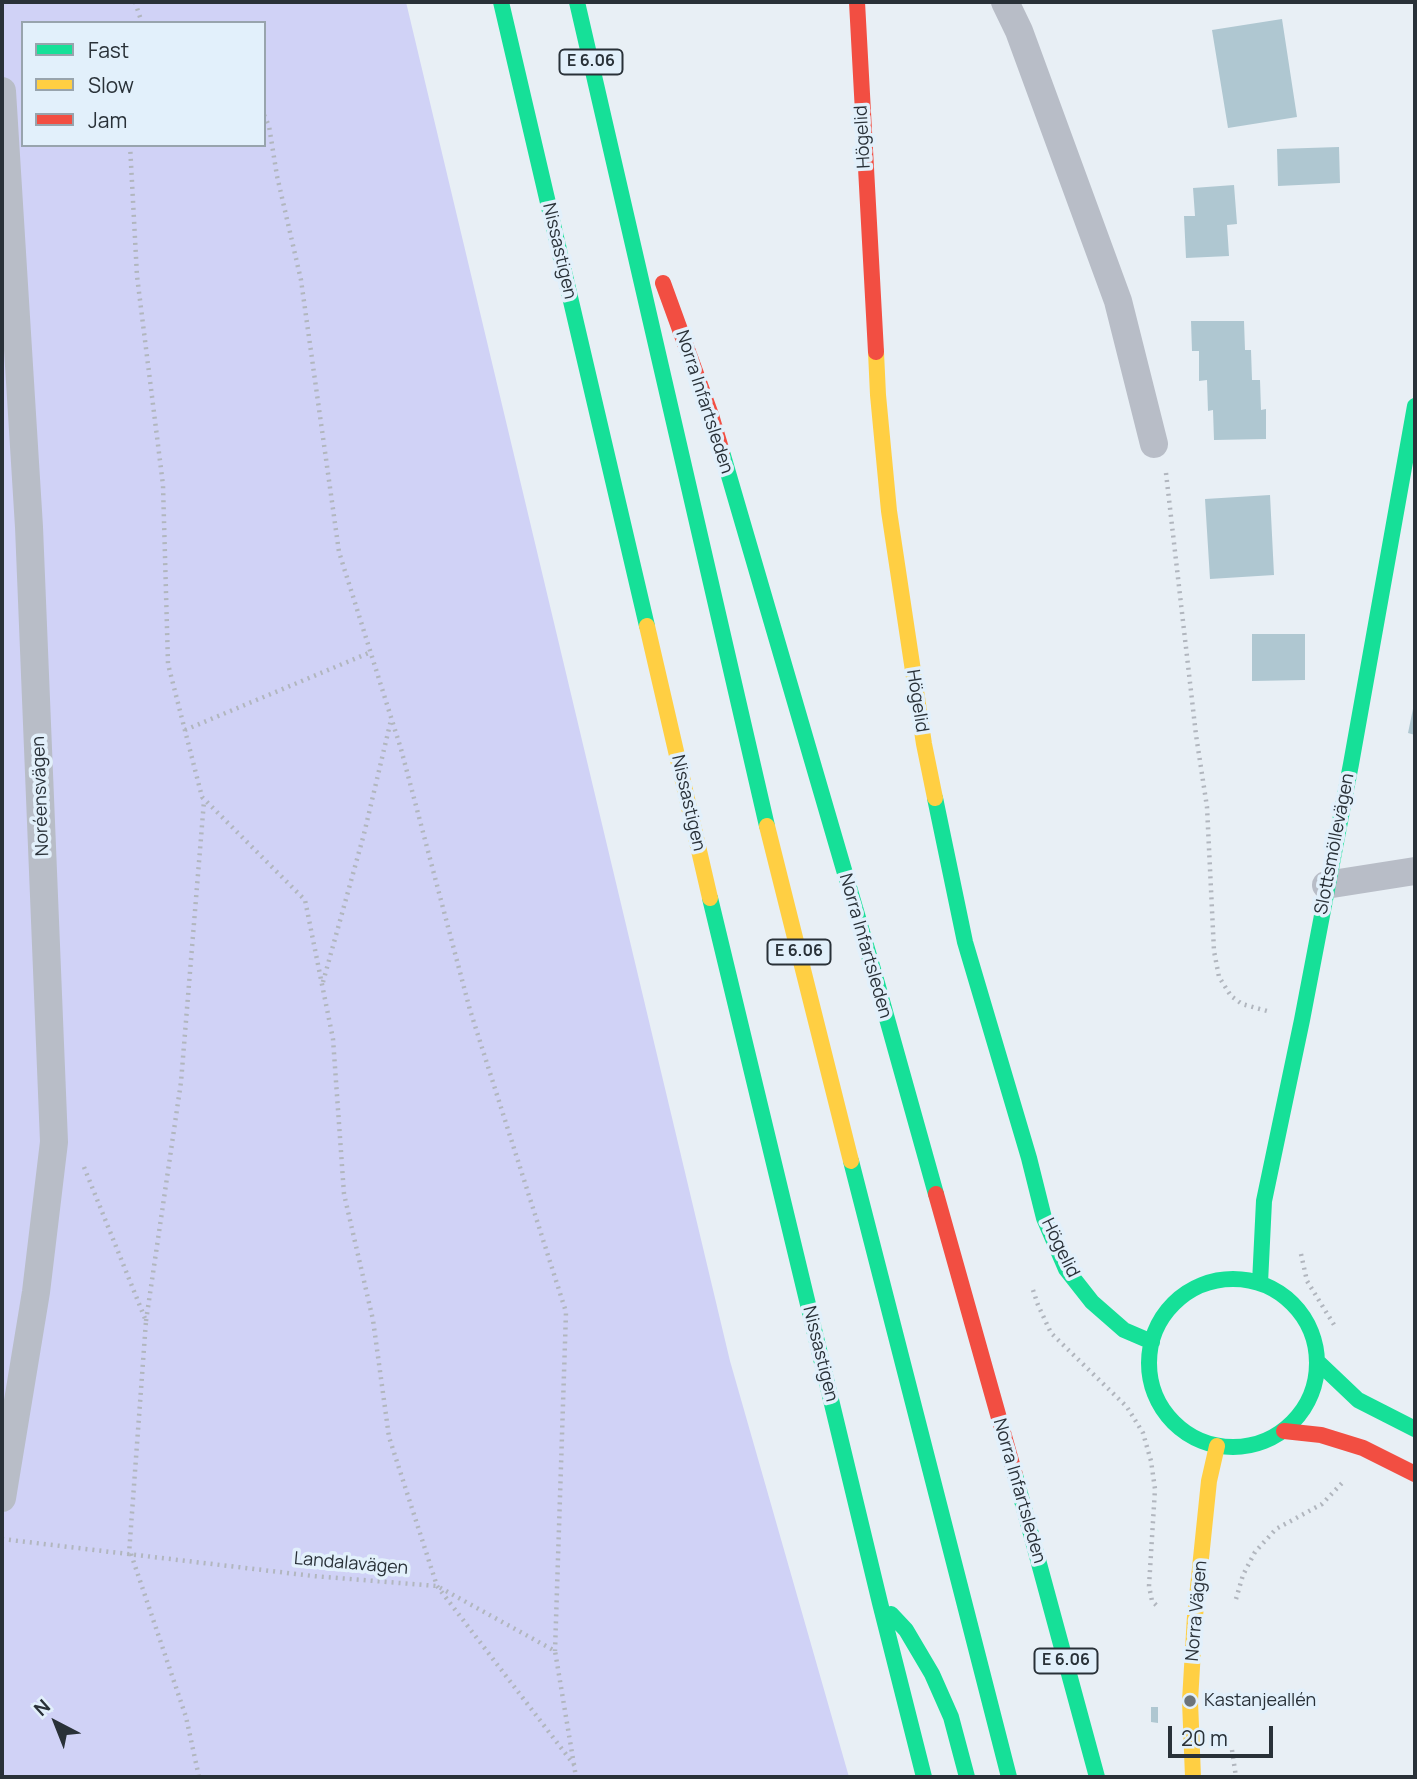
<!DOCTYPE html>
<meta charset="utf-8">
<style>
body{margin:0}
#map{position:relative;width:1417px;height:1779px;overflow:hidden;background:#e8eff5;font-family:Manrope,sans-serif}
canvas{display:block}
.frame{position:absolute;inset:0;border:4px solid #293138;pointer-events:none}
.legend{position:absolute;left:21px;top:21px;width:245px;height:126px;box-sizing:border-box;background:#e2f0fb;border:2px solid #98a4ad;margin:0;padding:9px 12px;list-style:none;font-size:21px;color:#293138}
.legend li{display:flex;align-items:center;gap:14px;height:35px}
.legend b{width:35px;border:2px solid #98a4ad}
.north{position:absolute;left:21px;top:1688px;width:70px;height:70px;-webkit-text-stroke:5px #e2f0fb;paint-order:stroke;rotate:318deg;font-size:19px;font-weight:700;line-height:28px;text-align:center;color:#293138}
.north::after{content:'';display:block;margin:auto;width:24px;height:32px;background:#293138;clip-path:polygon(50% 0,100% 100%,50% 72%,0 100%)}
.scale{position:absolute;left:1168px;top:1726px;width:105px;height:32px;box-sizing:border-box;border:4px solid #293138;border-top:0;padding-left:9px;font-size:21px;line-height:24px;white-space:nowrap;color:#293138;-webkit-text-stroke:5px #e2f0fb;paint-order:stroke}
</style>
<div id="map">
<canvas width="1417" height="1779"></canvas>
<div class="frame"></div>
<ul class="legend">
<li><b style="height:9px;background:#16e098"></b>Fast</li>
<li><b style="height:9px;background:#ffcf43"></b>Slow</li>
<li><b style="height:9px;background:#f24e42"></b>Jam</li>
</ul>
<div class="north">N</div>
<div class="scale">20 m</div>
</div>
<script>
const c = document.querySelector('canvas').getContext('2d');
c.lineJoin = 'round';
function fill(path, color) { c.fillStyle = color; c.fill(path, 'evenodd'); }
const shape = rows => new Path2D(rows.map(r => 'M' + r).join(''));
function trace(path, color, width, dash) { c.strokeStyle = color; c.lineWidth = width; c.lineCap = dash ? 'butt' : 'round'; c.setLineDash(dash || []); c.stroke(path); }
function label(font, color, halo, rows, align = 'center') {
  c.font = font + ' Manrope,sans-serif'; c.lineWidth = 7; c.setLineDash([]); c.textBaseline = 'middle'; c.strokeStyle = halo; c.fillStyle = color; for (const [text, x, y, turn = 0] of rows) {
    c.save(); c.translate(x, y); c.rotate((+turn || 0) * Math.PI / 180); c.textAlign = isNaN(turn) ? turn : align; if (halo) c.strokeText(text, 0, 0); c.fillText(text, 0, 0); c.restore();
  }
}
const green = shape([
 [2,2,406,2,730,1361,849,1777,2,1777],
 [23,23,264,23,264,145,23,145]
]);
const building = shape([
 [1282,19,1297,117,1228,128,1212,30],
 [1339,147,1340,183,1278,186,1277,149],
 [1234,185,1237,224,1227,225,1229,256,1186,258,1184,216,1195,216,1193,188],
 [1191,321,1244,321,1245,350,1251,350,1252,380,1260,380,1261,410,1266,409,1266,439,1214,440,1213,410,1208,411,1207,380,1199,381,1199,351,1192,351],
 [1270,495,1274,575,1210,579,1205,499],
 [1252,634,1305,634,1305,680,1252,681],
 [1414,704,1415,704,1415,735,1408,733],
 [1151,1707,1158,1707,1158,1723,1151,1722]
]);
const path = shape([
 [135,2,142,23],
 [264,115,269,126,277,176,301,280,339,552,401,749,470,1010,566,1312,555,1651],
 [130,145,137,276,163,485,168,664,202,797,305,900,333,1039,344,1194,373,1320,389,1437,437,1586,575,1766],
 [1166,473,1196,735,1207,807,1214,951,1219,977,1231,996,1242,1004,1267,1011],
 [185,730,371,652],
 [323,982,364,834,391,720],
 [84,1167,146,1321,129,1554],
 [1301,1254,1307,1281,1336,1328],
 [1033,1290,1038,1305,1051,1333,1127,1407,1143,1433,1151,1461,1155,1489,1149,1586,1152,1601,1158,1607],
 [146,1321,181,1082,204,801],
 [2,1539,313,1576,437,1586,555,1651,576,1777],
 [131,1554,186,1717,199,1777],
 [1236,1599,1243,1575,1255,1552,1276,1529,1322,1504,1344,1481],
 [1232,1750,1236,1777]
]);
const street = shape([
 [1005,2,1019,31,1118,301,1154,444],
 [2,91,29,527,54,1142,36,1292,2,1498],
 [1326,885,1415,871]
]);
const fast = shape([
 [501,2,647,626],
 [577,2,767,826],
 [722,452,877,983,936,1194],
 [935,798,965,942,1029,1158,1044,1218,1066,1269,1092,1302,1124,1330,1152,1342],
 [710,898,880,1603,924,1777],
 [851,1161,1009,1777],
 '1149 1363a84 84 0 1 1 168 0a84 84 0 1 1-168 0Z',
 [1260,1283,1264,1201,1302,1020,1351,764,1415,406],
 [1318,1362,1358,1400,1415,1429],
 [1015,1475,1097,1777],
 [891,1614,906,1630,932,1674,951,1717,967,1777]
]);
const slow = shape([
 [876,352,878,395,889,511,924,744,935,798],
 [647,626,710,898],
 [767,826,851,1161],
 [1193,1777,1190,1701,1195,1616,1209,1481,1217,1446]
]);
const jam = shape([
 [857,2,876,352],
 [663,283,711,415,722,452],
 [936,1194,1015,1475],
 [1284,1431,1321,1435,1363,1448,1415,1474]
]);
const markers = [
 [1190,1701,7,"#6c747a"]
];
const shields = [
 [591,62,63],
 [799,952,63],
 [1066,1661,63]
];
const shieldNames = [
 ["E 6.06",591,62],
 ["E 6.06",799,952],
 ["E 6.06",1066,1661]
];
const streetNames = [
 ["Högelid",863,137,-93],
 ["Nissastigen",559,251,77],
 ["Norra Infartsleden",704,402,72],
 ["Högelid",917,701,81],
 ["Noréensvägen",41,796,-92],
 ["Nissastigen",688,803,77],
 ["Slottsmöllevägen",1335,844,-79],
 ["Norra Infartsleden",865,946,74],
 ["Högelid",1060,1248,64],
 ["Nissastigen",820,1354,76],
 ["Norra Infartsleden",1019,1491,74],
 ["Landalavägen",351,1564,5],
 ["Norra Vägen",1197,1611,-85]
];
const poiNames = [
 ["Kastanjeallén",1204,1701]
];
fill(green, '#d0d2f6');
fill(building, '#afc7d1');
trace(path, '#b1b6be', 4.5, [2, 5]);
trace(street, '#b8bdc7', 28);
trace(fast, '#16e098', 16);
trace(slow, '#ffcf43', 16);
trace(jam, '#f24e42', 16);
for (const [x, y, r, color] of markers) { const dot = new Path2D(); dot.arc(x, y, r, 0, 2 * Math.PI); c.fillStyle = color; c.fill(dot); trace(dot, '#e2f0fb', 2.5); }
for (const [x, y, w] of shields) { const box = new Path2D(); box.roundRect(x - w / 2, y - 12.5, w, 25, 5); c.fillStyle = '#e2f0fb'; c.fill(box); trace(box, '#293138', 2); }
label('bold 16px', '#293138', null, shieldNames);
label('18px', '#293138', '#e2f0fb', streetNames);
label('18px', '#293138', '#e2f0fb', poiNames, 'left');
</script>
